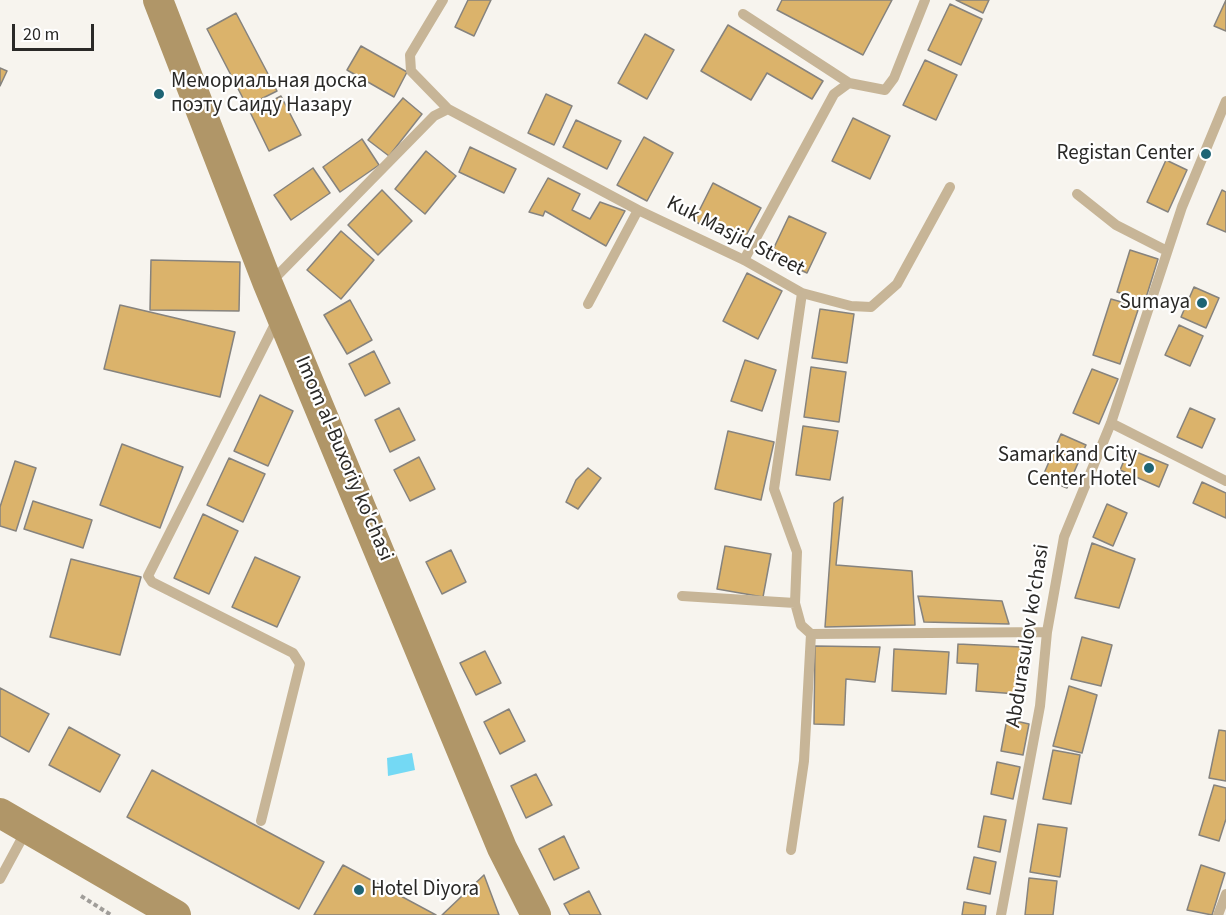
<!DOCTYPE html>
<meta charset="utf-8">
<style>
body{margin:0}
#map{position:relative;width:1226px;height:915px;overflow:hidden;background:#f7f4ee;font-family:"Source Sans 3",sans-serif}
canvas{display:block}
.scale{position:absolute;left:12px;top:24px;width:82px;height:27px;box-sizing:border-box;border:3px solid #2a2927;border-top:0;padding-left:8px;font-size:18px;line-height:21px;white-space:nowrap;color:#2a2927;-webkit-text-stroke:4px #fff;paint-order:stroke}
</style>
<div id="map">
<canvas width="1226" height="915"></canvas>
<div class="scale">20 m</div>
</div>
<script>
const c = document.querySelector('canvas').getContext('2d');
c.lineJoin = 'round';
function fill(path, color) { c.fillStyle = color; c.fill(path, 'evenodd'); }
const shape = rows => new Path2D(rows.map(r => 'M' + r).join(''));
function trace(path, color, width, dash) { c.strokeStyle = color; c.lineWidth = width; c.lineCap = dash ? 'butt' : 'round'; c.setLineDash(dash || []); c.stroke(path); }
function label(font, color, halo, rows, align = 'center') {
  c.font = font + ' "Source Sans 3",sans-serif'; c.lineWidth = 4.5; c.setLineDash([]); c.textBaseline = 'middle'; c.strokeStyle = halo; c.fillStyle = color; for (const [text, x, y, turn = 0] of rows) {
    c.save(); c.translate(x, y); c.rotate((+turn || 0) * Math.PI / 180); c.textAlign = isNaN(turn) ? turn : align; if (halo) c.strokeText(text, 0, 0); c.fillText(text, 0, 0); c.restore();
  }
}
const water = shape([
 [412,753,415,770,388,776,387,758]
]);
const building = shape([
 [468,0,491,0,474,36,455,27,468,0],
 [782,0,892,0,863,55,777,10,782,0],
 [956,0,989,0,983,13,956,0],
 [1226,0,1226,31,1214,26,1226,0],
 [950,4,982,19,961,65,928,50,950,4],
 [236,13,277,91,247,106,207,29,236,13],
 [728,25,823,81,812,99,767,73,751,100,701,71,728,25],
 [645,34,674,50,647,99,618,83,645,34],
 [361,46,407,72,394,97,347,70,361,46],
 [925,60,957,75,936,120,903,105,925,60],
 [0,68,7,71,0,86,0,68],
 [546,94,572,106,554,145,528,133,546,94],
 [281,96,301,135,269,151,250,112,281,96],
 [403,98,422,114,389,156,368,140,403,98],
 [853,118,890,136,870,179,832,161,853,118],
 [576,120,621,141,607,169,563,147,576,120],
 [644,137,673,153,647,201,617,185,644,137],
 [362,139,379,165,340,192,323,167,362,139],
 [470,147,516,169,504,193,459,172,470,147],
 [426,151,456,176,425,214,395,189,426,151],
 [1166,160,1187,170,1168,212,1147,202,1166,160],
 [313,168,330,193,291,220,274,195,313,168],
 [548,178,580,194,572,210,590,219,600,202,625,211,606,246,545,211,543,216,529,212,548,178],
 [713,183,761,208,741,245,694,221,713,183],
 [382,190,412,221,378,255,348,225,382,190],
 [1222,190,1226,192,1226,232,1207,224,1222,190],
 [789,216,826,233,807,273,770,256,789,216],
 [341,231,374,260,341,299,307,270,341,231],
 [1130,250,1158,259,1145,301,1117,292,1130,250],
 [151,260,240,262,239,311,150,310,151,260],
 [747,273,782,291,758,339,723,321,747,273],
 [1194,287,1219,298,1206,328,1181,317,1194,287],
 [1111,299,1139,307,1120,364,1093,355,1111,299],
 [350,300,372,340,347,354,324,315,350,300],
 [120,305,235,332,220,397,104,369,120,305],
 [820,309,854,314,847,363,812,358,820,309],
 [1179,325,1203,336,1190,366,1165,355,1179,325],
 [374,351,390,383,365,396,349,364,374,351],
 [745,360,776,370,762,411,731,401,745,360],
 [811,367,846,372,839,422,804,417,811,367],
 [1092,369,1118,379,1099,424,1073,413,1092,369],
 [260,395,293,411,268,466,234,451,260,395],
 [399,408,415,440,390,452,375,420,399,408],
 [1190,408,1215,419,1202,448,1177,437,1190,408],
 [803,426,838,431,830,480,796,475,803,426],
 [728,431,774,442,761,500,715,489,728,431],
 [1061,434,1086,445,1067,488,1042,478,1061,434],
 [122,444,183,467,160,528,100,505,122,444],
 [1129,449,1168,465,1159,487,1120,470,1129,449],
 [419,457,435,489,410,501,394,470,419,457],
 [229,458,265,474,243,522,207,505,229,458],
 [15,461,36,468,16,531,0,526,0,507,15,461],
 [588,468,601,478,578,509,566,502,576,480,588,468],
 [1202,482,1226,493,1226,518,1193,503,1202,482],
 [843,497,836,565,912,571,915,625,825,627,834,503,843,497],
 [33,501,92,520,83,548,24,529,33,501],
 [1107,504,1127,513,1113,546,1093,537,1107,504],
 [203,514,238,531,209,594,174,578,203,514],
 [1092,543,1135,559,1119,608,1075,598,1092,543],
 [725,546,771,554,763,597,717,589,725,546],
 [451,550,466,582,442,594,426,562,451,550],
 [255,557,300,577,277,627,232,607,255,557],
 [71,559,141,577,120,655,50,637,71,559],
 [918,596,1002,601,1009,624,924,622,918,596],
 [1082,637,1112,645,1101,686,1071,679,1082,637],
 [958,644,1021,647,1018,694,976,691,978,664,957,663,958,644],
 [815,646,880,647,875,682,846,679,844,725,814,724,815,646],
 [894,649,949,652,946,694,892,691,894,649],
 [485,651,501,683,476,695,460,663,485,651],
 [1069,686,1097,695,1082,753,1053,746,1069,686],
 [0,688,49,714,29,752,0,736,0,688],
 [509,709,525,741,500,754,484,722,509,709],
 [1007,719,1029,724,1023,755,1001,751,1007,719],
 [69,727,120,755,100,792,49,765,69,727],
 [1219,730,1226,731,1226,781,1209,778,1219,730],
 [1053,750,1080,755,1071,804,1043,799,1053,750],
 [997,762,1020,767,1013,799,991,794,997,762],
 [152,770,324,862,299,909,127,817,152,770],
 [536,774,552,805,526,818,511,786,536,774],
 [1214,785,1226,788,1226,819,1219,841,1199,835,1214,785],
 [984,816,1006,820,1000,852,978,847,984,816],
 [1038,824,1067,828,1060,877,1030,872,1038,824],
 [564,836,579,868,554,880,539,849,564,836],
 [974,857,996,862,990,894,967,889,974,857],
 [343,865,436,915,314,915,343,865],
 [1201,865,1225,873,1212,915,1187,910,1201,865],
 [484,875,499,915,442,915,484,875],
 [1029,878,1057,881,1053,915,1025,915,1029,878],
 [589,891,601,915,570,915,564,904,589,891],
 [964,902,986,906,985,915,962,915,964,902]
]);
const path = shape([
 [81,896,111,915]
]);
const lane = shape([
 [443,0,410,55,411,71,448,109],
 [743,14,849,83],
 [1077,194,1116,225,1167,251],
 [744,260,834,94,849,83,885,90,894,78,925,0],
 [271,282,434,116,448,109,638,210,744,260,802,293,774,489,797,552,795,603,801,625,811,634,1047,632],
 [802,293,851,306,871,307,897,284,950,187],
 [588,304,638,210],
 [1111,423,1226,481],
 [682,596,795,603],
 [261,821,300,664,293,653,152,582,148,576,277,320],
 [791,850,804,761,811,634],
 [0,879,27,829],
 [1001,915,1040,706,1047,632,1064,537,1111,423,1182,207,1226,101],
 [1218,915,1226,894]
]);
const secondary = shape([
 [158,0,268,284,502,848,536,915],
 [0,813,176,915]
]);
const markers = [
 [159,94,6,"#1e6474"],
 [1206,154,6,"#1e6474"],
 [1202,303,6,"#1e6474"],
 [1149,468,6,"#1e6474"],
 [359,890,6,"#1e6474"]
];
const poiNames = [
 ["Мемориальная доска",171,82,"left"],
 ["поэту Саиду Назару",171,106,"left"],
 ["Registan Center",1194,154],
 ["Sumaya",1190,303],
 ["Samarkand City",1137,456],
 ["Center Hotel",1137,480],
 ["Hotel Diyora",371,890,"left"]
];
const streetNames = [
 ["Kuk Masjid Street",735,237,27],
 ["Imom al-Buxoriy ko'chasi",343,459,67],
 ["Abdurasulov ko'chasi",1029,636,-81]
];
fill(water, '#74d9f4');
fill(building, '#dbb36b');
trace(building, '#86837e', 1.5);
trace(path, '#a09d99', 4, [4.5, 3]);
trace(lane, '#c7b597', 10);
trace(secondary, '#b09668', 30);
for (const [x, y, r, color] of markers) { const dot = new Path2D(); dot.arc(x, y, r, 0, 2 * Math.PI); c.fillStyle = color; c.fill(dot); trace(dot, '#fff', 2); }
label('21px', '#2a2927', '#fff', poiNames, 'right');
label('21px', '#2a2927', '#fff', streetNames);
</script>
